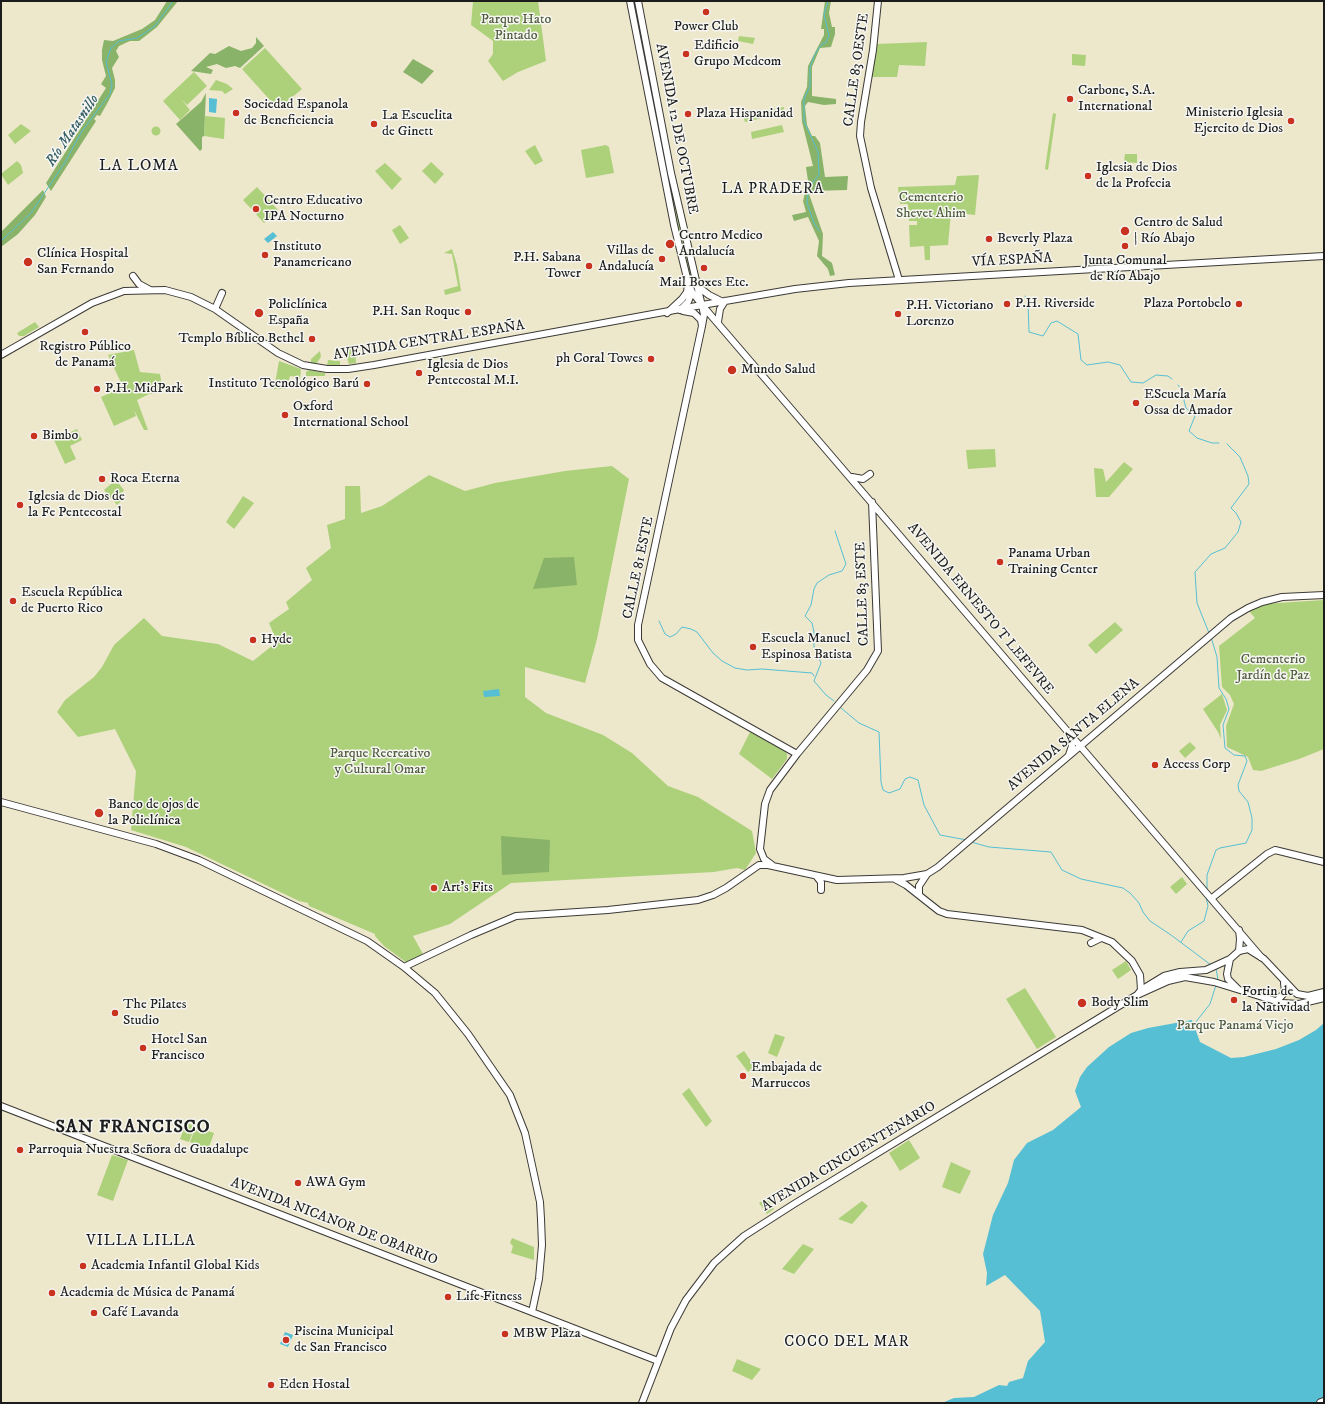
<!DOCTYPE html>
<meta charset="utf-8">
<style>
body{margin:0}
#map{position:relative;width:1325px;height:1404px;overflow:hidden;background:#ede7cc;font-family:"IM FELL DW Pica",serif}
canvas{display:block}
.frame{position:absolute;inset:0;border:2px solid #1c1c1c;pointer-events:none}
</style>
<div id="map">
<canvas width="1325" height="1404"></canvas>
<div class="frame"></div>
</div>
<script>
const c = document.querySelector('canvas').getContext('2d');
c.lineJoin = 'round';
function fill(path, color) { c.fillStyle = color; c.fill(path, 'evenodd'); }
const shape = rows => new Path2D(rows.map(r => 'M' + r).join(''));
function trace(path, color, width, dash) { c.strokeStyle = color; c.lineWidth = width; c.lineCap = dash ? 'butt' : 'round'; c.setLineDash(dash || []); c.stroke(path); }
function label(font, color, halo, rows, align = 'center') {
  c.font = font + ' "IM FELL DW Pica",serif'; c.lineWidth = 3; c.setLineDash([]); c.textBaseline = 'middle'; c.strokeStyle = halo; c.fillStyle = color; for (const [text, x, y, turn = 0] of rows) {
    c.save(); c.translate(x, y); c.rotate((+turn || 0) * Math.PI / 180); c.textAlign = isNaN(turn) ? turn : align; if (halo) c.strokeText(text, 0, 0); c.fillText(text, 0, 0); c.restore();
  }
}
const green = shape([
 [473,1,538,1,546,61,518,72,503,81,488,61,493,54,493,41,471,25],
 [739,36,755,38,753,44,738,41],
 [927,42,925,66,899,65,897,77,870,77,877,44],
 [265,48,302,89,278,109,242,69],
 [644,49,655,98,652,101,642,51],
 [1072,54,1086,55,1085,66,1072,65],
 [194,72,207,86,187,105,181,99,190,110,180,120,163,101],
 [216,80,227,84,233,89,225,94,222,91,209,90],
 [784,107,784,113,745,122,743,115],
 [1053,113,1056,114,1048,170,1045,169],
 [205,116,225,118,224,139,204,136],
 [21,124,31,131,15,144,8,135],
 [782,125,784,132,752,139,751,132],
 '151.5 131a4.5 4.5 0 1 1 9 0a4.5 4.5 0 1 1-9 0Z',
 [535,145,543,161,535,165,525,151],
 [606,145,609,147,614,173,586,178,581,150],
 [1125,154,1137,154,1137,163,1124,162],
 [17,161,21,165,23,173,8,185,1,174],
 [431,162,444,174,435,184,422,171],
 [385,163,402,179,392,190,375,171],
 [979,175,975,215,951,212,948,245,930,246,930,260,925,260,924,246,910,247,909,225,917,225,917,221,909,221,908,204,900,204,898,187,955,185,957,176],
 [669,178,692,277,692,283,666,179],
 [257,187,278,210,264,223,243,200],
 [400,225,409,238,400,244,392,230],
 [452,249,457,265,461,291,445,295,444,290,458,286,452,254,444,253],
 [35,322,39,327,24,336,19,336,17,333],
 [355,345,356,363,349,364,347,358,346,346],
 [134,350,140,372,160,374,163,392,149,394,137,400,148,430,144,430,134,410,136,416,114,426,101,397,123,387,108,355],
 [320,351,321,357,316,364,311,363,311,359],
 [328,360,340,361,340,365,327,365],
 [279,361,301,369,300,380,299,377,290,376,286,389,274,389],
 [309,370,325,373,325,376,306,376,306,372],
 [77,429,82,440,70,446,76,459,65,464,54,440],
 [995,449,996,467,968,469,966,450],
 [1124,462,1133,469,1109,497,1096,497,1094,468,1103,469,1106,482],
 [612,466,629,479,597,639,585,683,525,667,525,697,546,713,603,735,632,753,668,786,698,797,752,831,756,853,745,870,737,868,714,872,511,883,450,924,413,936,423,954,407,963,384,946,375,936,375,934,309,906,308,903,299,901,186,847,131,830,136,771,115,729,78,737,57,712,65,700,94,677,102,667,114,645,144,618,162,636,218,644,253,661,277,642,269,623,289,609,286,602,312,580,306,568,331,548,327,525,345,519,345,486,360,486,361,513,382,506,429,475,465,491,495,483,565,471],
 [112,483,119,484,124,490,121,496,123,499,117,505,104,490],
 [243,496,254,503,234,529,226,522],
 [1324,600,1324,749,1299,759,1261,771,1253,770,1248,757,1227,747,1226,726,1234,704,1230,695,1222,687,1219,646,1255,618,1248,610,1263,604],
 [1115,622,1123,630,1096,654,1088,645],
 [1222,694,1227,710,1220,725,1221,739,1218,732,1203,709],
 [750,732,785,751,787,754,787,759,772,779,739,754],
 [1190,742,1196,748,1185,758,1179,751],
 [1182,877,1187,884,1176,894,1170,887],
 [1126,961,1131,970,1118,979,1112,970],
 [1025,988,1056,1037,1037,1049,1006,999],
 [775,1034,785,1037,777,1057,768,1053],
 [744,1051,755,1067,748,1072,736,1056],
 [689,1088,712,1121,706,1127,682,1094],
 [186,1123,195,1126,189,1142,180,1139],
 [196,1126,205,1130,199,1146,190,1142],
 [205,1130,214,1133,208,1150,199,1146],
 [909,1140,920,1158,900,1171,889,1153],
 [112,1155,128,1160,113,1201,97,1195],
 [951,1162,971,1171,960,1194,942,1187],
 [767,1198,774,1209,767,1214,759,1203],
 [862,1201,868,1206,852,1224,838,1219],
 [512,1238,534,1247,534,1260,511,1253,513,1246,510,1243],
 [803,1244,814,1249,794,1274,782,1269],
 [737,1359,761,1369,752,1380,732,1371]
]);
const forest = shape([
 [167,1,178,1,157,27,139,41,130,41,119,46,116,51,119,57,112,68,115,80,115,88,108,102,100,116,97,115,94,119,96,121,51,191,46,183,106,88,101,84,106,76,102,60,102,50,104,40,113,41,142,29,155,20],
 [825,1,831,1,829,13,832,27,835,27,835,34,831,47,820,48,812,67,812,96,836,99,836,104,824,105,808,102,805,106,807,125,812,136,815,136,820,143,825,177,848,176,847,190,811,191,809,194,823,234,822,256,832,263,835,275,830,276,828,269,817,256,819,241,808,217,794,221,792,215,806,212,803,201,808,181,806,167,813,166,802,122,801,102,807,87,808,66,824,35,824,29,821,29],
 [256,37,264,46,240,68,235,66,226,68,217,64,206,67,213,70,211,74,191,71,210,53,215,54,229,46,241,51,252,48,256,43],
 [413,59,434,71,422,84,403,72],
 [206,93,204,136,202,137,202,149,200,151,176,124,201,102],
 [43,190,46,197,35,215,18,234,1,247,1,232],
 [574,557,577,585,533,589,544,558],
 [501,836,550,840,549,872,502,875]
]);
const water = shape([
 [209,98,217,99,216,113,209,112],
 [273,232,277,236,268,243,264,239],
 [499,689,500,696,484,697,483,691],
 [1192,1020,1200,1042,1231,1058,1244,1057,1276,1049,1299,1040,1316,1030,1324,1023,1324,1403,942,1403,954,1398,974,1397,999,1385,1007,1386,1009,1382,1023,1378,1028,1361,1045,1342,1040,1311,1005,1275,986,1286,987,1273,983,1254,993,1215,1008,1183,1014,1160,1027,1143,1053,1130,1081,1107,1075,1091,1080,1077,1087,1067,1109,1047,1131,1033,1148,1028],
 [285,1332,293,1335,288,1347,280,1344]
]);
const stream = shape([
 [819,231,814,223,807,203,808,194,813,182,819,175,818,152,804,121,804,99,810,86,810,67,814,56,821,45,826,42,829,36,824,14,828,1],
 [1,241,31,213,64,164,82,131,110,94,112,85,106,62,111,48,119,41,137,38,155,26,173,1],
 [1025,296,1028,302,1029,332,1043,336,1051,323,1057,321,1078,334,1081,360,1087,365,1108,362,1120,365,1131,382,1143,383,1156,375,1168,376,1172,379],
 [1178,385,1185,394,1184,401,1186,408,1195,416,1189,431,1197,438,1212,443,1219,443],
 [659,621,665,634,670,637,676,634,682,627,691,629,697,632,713,653,722,661,735,668,747,670,762,669,812,673,814,676],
 [1209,633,1197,603,1195,572,1211,554,1225,548,1238,532,1241,522,1236,513,1231,508,1249,484,1248,476,1240,457,1227,444],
 [834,701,826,695,814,681,821,663,814,647,814,632,812,623,805,616,811,605,814,589,817,583,829,575,842,571,846,564,835,531],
 [841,708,859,723,879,732,881,782,883,790,889,793,900,789,905,779,910,777,918,780,924,805,940,835,967,840],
 [971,842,989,847,1051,852,1062,870,1081,879,1123,888,1130,893,1139,903,1143,912,1150,921,1171,935,1211,965],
 [1207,890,1207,875,1216,850,1220,848,1246,843,1252,830,1252,818,1248,802,1239,791,1238,785,1247,761,1245,756,1234,755,1225,748,1223,725,1229,709,1226,699,1219,688,1217,657,1211,637],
 [1181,942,1188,931,1204,921,1208,906,1206,897],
 [1216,968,1218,980],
 [1195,1023,1210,1004,1216,985]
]);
const secondary = shape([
 [878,1,873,50,861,122,860,136,871,188,899,280],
 [133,276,139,284,150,290],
 [702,305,1261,957],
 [702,305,704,315,702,326,638,625,638,640,650,664,662,678,797,754],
 [215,309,222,293],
 [683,311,694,313,701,320,702,326],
 [1,355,92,303,124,291,165,290,191,297,215,309,278,353,303,365,327,369,348,369,374,365,702,305],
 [852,477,863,479,870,474],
 [1069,755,1072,746,1070,735],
 [1,802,156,844,199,860,367,941,404,967,435,993,468,1034,510,1095,525,1133,540,1202,541,1219,542,1245,539,1279,532,1312],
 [772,865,764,859,760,849,765,804,770,790,797,754,867,670,878,651,872,502],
 [817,877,821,882,821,890],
 [895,879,906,885,939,911,947,914,1082,930,1112,942,1132,961,1140,975,1141,990],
 [919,895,919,886,927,874],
 [1212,898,1267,854,1275,850,1324,862],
 [1091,943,1101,938],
 [1239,951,1240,939,1239,930],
 [404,967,471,935,516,916,608,910,698,900,713,895,726,888,759,865,768,865,837,880,904,878,927,874,938,867,1231,618,1248,608,1262,602,1282,597,1324,595],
 [1,1106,658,1361]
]);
const primary = shape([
 [630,1,674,225,688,282,692,292,702,305],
 [638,1,671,173,701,302],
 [697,286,709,295,723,302],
 [702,305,795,289,849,283,1324,256],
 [680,310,688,302,692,292],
 [667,313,682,299,687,292,688,284],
 [718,322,720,309,725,301],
 [1230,959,1227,974,1228,979,1238,989],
 [1137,995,1141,990,1164,976,1180,972,1206,970,1230,959,1239,951,1248,949,1264,959,1297,994,1308,996,1324,992],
 [1276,1002,1285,992,1284,983],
 [642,1403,671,1328,686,1300,714,1263,744,1236,794,1204,1137,995,1168,981,1185,977,1214,982,1282,1003,1299,1004,1324,998]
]);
const highway = shape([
 [1321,1403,1324,1402]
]);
const markers = [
 [706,12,4,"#c8321e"],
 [686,54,4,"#c8321e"],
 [1070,99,4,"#c8321e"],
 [236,113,4,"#c8321e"],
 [688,114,4,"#c8321e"],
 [1291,121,4,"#c8321e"],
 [374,124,4,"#c8321e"],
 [1088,176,4,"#c8321e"],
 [256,209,4,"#c8321e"],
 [1125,231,5,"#c8321e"],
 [989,239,4,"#c8321e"],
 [670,244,5,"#c8321e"],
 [1125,246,4,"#c8321e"],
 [265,255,4,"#c8321e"],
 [662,259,4,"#c8321e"],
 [28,262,5,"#c8321e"],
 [589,266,4,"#c8321e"],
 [704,268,4,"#c8321e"],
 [1007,304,4,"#c8321e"],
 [1239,304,4,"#c8321e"],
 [468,312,4,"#c8321e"],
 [259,313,5,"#c8321e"],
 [898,314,4,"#c8321e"],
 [85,332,4,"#c8321e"],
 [312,339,4,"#c8321e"],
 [651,359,4,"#c8321e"],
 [732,370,5,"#c8321e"],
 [419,373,4,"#c8321e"],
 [367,384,4,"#c8321e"],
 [97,389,4,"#c8321e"],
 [1136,403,4,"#c8321e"],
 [285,415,4,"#c8321e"],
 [34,436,4,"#c8321e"],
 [102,479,4,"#c8321e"],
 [20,505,4,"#c8321e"],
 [1000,562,4,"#c8321e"],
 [13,601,4,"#c8321e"],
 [253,640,4,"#c8321e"],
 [753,647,4,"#c8321e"],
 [1155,765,4,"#c8321e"],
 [99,813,5,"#c8321e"],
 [434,888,4,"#c8321e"],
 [1234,1000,4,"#c8321e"],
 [1082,1003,5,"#c8321e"],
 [115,1013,4,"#c8321e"],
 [143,1048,4,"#c8321e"],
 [743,1076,4,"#c8321e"],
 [20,1150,4,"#c8321e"],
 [298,1183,4,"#c8321e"],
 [83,1266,4,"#c8321e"],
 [52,1293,4,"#c8321e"],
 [448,1297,4,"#c8321e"],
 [94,1313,4,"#c8321e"],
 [505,1334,4,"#c8321e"],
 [286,1340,4,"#c8321e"],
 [271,1385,4,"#c8321e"]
];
const parkNames = [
 ["Parque Hato",516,20],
 ["Pintado",516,36],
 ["Cementerio",931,198],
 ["Shevet Ahim",931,214],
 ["Cementerio",1273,660],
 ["Jardín de Paz",1273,676],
 ["Parque Recreativo",380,754],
 ["y Cultural Omar",380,770],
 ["Parque Panamá Viejo",1235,1026]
];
const poiNames = [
 ["Power Club",706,27,"center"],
 ["Edificio",694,46],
 ["Grupo Medcom",694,62],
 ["Carbone, S.A.",1078,91],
 ["International",1078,107],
 ["Sociedad Espanola",244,105],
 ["de Beneficiencia",244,121],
 ["Ministerio Iglesia",1283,113,"right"],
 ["Ejercito de Dios",1283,129,"right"],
 ["Plaza Hispanidad",696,114],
 ["La Escuelita",382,116],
 ["de Ginett",382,132],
 ["Iglesia de Dios",1096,168],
 ["de la Profecia",1096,184],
 ["Centro Educativo",264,201],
 ["IPA Nocturno",264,217],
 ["Centro de Salud",1134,223],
 ["| Río Abajo",1134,239],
 ["Centro Medico",679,236],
 ["Andalucía",679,252],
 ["Beverly Plaza",997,239],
 ["Instituto",273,247],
 ["Panamericano",273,263],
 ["Villas de",654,251,"right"],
 ["Andalucía",654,267,"right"],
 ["Clínica Hospital",37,254],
 ["San Fernando",37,270],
 ["P.H. Sabana",581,258,"right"],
 ["Tower",581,274,"right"],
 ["Junta Comunal",1125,261,"center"],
 ["de Río Abajo",1125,277,"center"],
 ["Mail Boxes Etc.",704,283,"center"],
 ["P.H. Riverside",1015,304],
 ["Plaza Portobelo",1231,304,"right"],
 ["Policlínica",268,305],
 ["España",268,321],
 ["P.H. Victoriano",906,306],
 ["Lorenzo",906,322],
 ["P.H. San Roque",460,312,"right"],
 ["Templo Bíblico Bethel",304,339,"right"],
 ["Registro Público",85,347,"center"],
 ["de Panamá",85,363,"center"],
 ["ph Coral Towes",643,359,"right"],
 ["Iglesia de Dios",427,365],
 ["Pentecostal M.I.",427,381],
 ["Mundo Salud",741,370],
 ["Instituto Tecnológico Barú",359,384,"right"],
 ["P.H. MidPark",105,389],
 ["EScuela María",1144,395],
 ["Ossa de Amador",1144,411],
 ["Oxford",293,407],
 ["International School",293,423],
 ["Bimbo",42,436],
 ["Roca Eterna",110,479],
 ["Iglesia de Dios de",28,497],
 ["la Fe Pentecostal",28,513],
 ["Panama Urban",1008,554],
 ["Training Center",1008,570],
 ["Escuela República",21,593],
 ["de Puerto Rico",21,609],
 ["Escuela Manuel",761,639],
 ["Espinosa Batista",761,655],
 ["Hyde",261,640],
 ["Access Corp",1163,765],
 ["Banco de ojos de",108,805],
 ["la Policlínica",108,821],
 ["Art's Fits",442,888],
 ["Fortin de",1242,992],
 ["la Natividad",1242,1008],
 ["Body Slim",1091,1003],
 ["The Pilates",123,1005],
 ["Studio",123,1021],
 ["Hotel San",151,1040],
 ["Francisco",151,1056],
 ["Embajada de",751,1068],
 ["Marruecos",751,1084],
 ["Parroquia Nuestra Señora de Guadalupe",28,1150],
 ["AWA Gym",306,1183],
 ["Academia Infantil Global Kids",91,1266],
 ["Academia de Música de Panamá",60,1293],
 ["Life Fitness",456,1297],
 ["Café Lavanda",102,1313],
 ["Piscina Municipal",294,1332],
 ["de San Francisco",294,1348],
 ["MBW Plaza",513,1334],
 ["Eden Hostal",279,1385]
];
const streetNames = [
 ["CALLE 83 OESTE",857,70,-82],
 ["AVENIDA 12 DE OCTUBRE",676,129,79],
 ["VÍA ESPAÑA",1012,261,-3],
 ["AVENIDA CENTRAL ESPAÑA",429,341,-9],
 ["CALLE 81 ESTE",639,568,-78],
 ["CALLE 83 ESTE",863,594,-92],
 ["AVENIDA ERNESTO T LEFEVRE",980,609,50],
 ["AVENIDA SANTA ELENA",1074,735,-40],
 ["AVENIDA CINCUENTENARIO",849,1157,-31],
 ["AVENIDA NICANOR DE OBARRIO",334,1222,21]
];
const waterNames = [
 ["Río Matasnillo",73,131,-56]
];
const neighbourhoodNames = [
 ["LA PRADERA",773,190],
 ["VILLA LILLA",141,1242],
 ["COCO DEL MAR",847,1343]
];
const quarterNames = [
 ["LA LOMA",139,167]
];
const districtNames = [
 ["SAN FRANCISCO",133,1128]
];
fill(green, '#add17a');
fill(forest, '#8ab36a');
fill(water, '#56bfd3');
trace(stream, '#56bfd3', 1);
trace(secondary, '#3b3a36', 8);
trace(primary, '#3b3a36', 8);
trace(highway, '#3b3a36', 10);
trace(secondary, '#fff', 6);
trace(primary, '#fff', 6);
trace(highway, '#fff', 8);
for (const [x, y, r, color] of markers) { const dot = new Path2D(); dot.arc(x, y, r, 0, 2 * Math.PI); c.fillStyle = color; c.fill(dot); trace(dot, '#f6f6f2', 1.5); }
label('14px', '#4f5b3d', '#f6f6f2', parkNames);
label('14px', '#1c1c1c', '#f6f6f2', poiNames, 'left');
label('14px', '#1c1c1c', '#f6f6f2', streetNames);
label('italic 15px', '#335d65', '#f6f6f2', waterNames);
c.letterSpacing = '1px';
label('15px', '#1c1c1c', '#f6f6f2', neighbourhoodNames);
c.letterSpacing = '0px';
c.letterSpacing = '1px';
label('16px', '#1c1c1c', '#f6f6f2', quarterNames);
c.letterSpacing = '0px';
c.letterSpacing = '1px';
label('bold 18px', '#1c1c1c', '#f6f6f2', districtNames);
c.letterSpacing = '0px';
</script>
